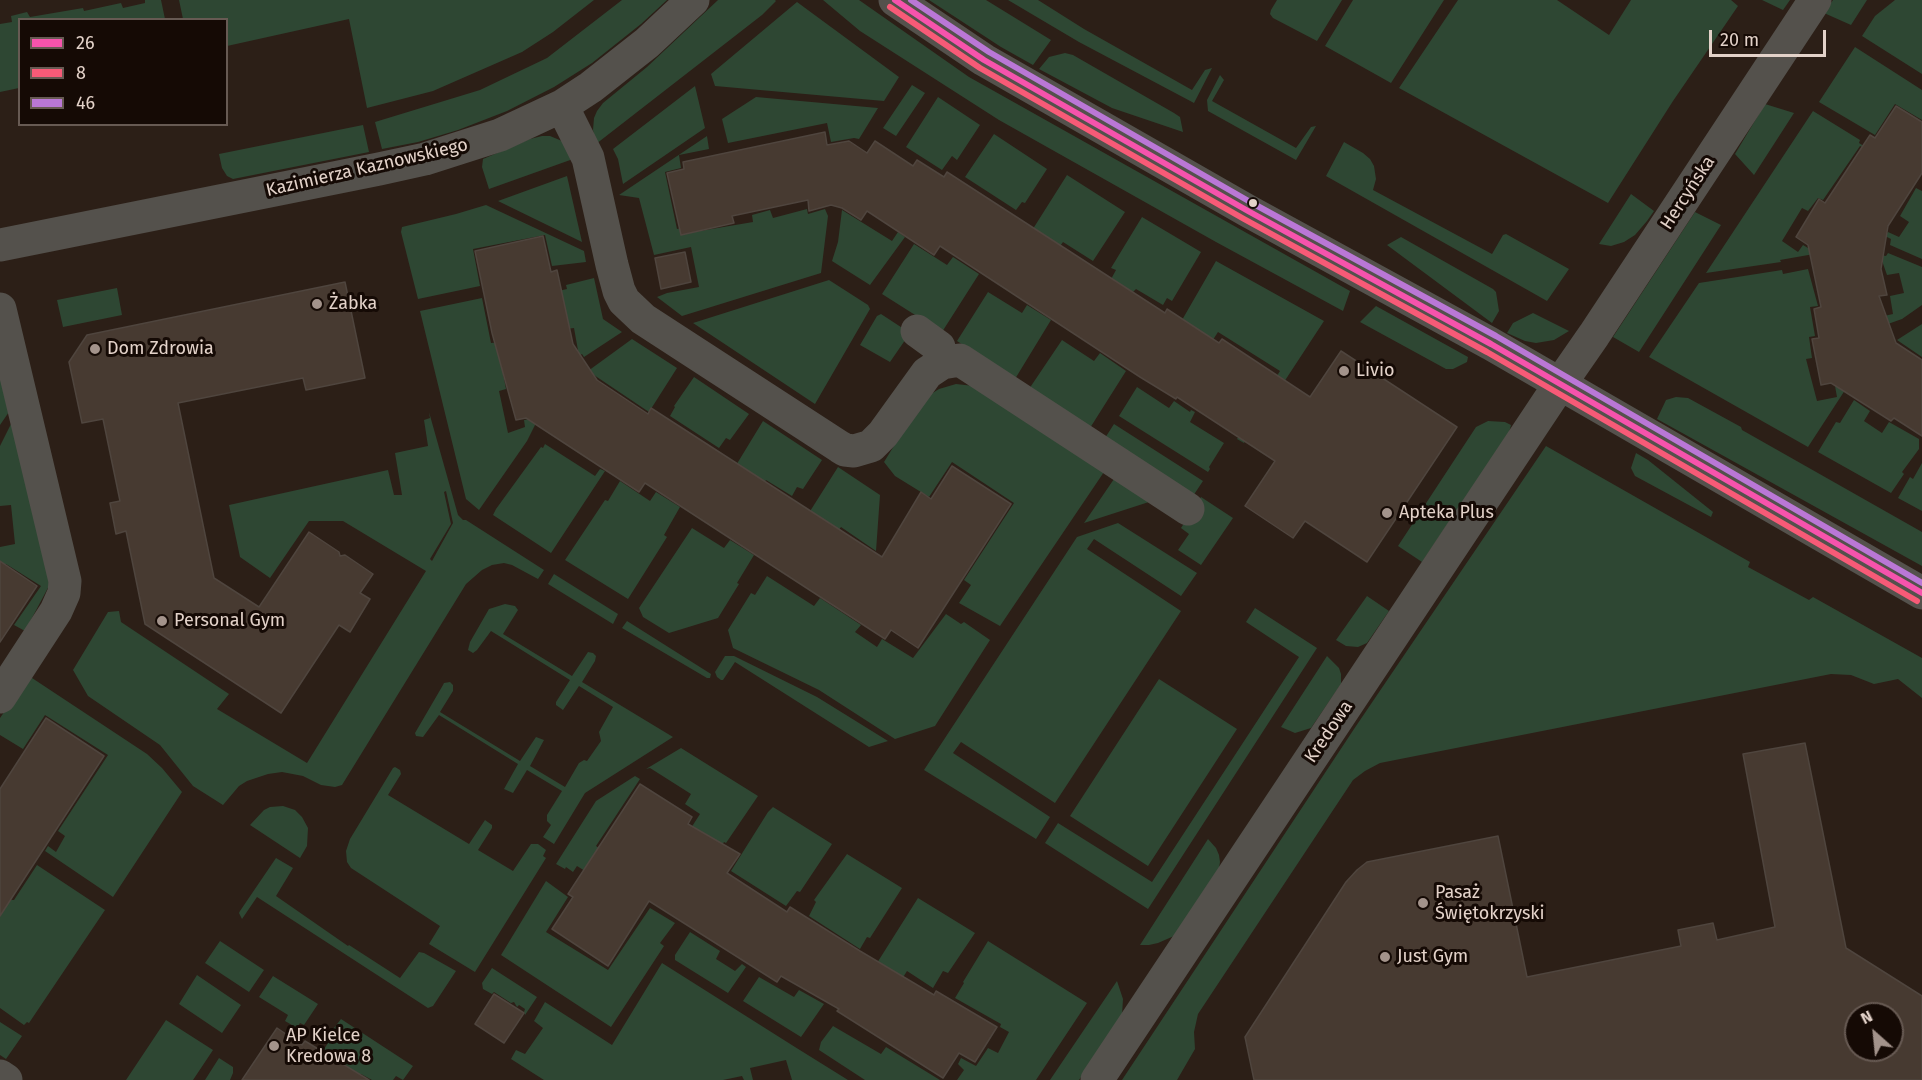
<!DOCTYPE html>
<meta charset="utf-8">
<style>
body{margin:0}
#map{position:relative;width:1922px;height:1080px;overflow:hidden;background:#2c1f17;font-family:"Fira Sans",sans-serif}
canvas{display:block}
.legend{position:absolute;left:18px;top:18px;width:210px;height:108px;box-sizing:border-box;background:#150a05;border:2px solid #675a53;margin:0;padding:8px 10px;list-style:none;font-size:18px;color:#e3d2c9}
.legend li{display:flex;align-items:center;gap:12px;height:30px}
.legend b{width:30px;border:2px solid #675a53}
.north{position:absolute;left:1844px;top:1002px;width:60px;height:60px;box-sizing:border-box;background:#150a05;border:2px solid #675a53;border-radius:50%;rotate:333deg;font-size:16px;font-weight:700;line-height:24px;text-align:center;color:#e3d2c9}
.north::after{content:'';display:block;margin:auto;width:21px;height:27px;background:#a3938b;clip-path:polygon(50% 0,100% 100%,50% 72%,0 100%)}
.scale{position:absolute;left:1709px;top:30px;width:117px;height:27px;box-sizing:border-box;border:3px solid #e3d2c9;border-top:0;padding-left:8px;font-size:18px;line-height:21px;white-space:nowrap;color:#e3d2c9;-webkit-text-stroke:4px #150a05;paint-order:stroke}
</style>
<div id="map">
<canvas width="1922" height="1080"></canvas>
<ul class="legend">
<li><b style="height:8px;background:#f653ac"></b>26</li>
<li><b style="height:8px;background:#f75a77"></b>8</li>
<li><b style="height:8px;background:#ba77d6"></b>46</li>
</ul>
<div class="north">N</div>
<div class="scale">20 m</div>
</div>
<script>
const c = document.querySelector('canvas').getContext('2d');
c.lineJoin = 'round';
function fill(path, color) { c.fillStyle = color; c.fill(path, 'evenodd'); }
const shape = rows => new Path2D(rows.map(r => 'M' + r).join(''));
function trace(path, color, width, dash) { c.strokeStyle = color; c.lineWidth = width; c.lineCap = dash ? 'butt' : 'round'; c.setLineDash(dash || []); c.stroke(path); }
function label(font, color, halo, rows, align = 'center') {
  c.font = font + ' "Fira Sans",sans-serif'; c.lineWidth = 6; c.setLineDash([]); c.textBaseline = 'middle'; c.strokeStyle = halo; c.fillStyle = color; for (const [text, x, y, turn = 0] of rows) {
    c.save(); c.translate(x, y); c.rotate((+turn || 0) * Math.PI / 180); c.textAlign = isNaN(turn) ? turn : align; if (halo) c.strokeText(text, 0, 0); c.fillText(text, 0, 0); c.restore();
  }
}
const green = shape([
 [145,0,161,0,165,19,20,20,19,88,0,92,0,24,12,22,11,16,27,12,30,17,83,8,84,11,121,3,123,8,145,3],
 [179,0,594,0,553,32,522,52,433,91,367,108,349,19,227,46,226,20,183,19],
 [622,0,667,0,641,24,592,63,554,87,507,111,458,130,418,142,382,149,375,122,480,90,547,58],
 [718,0,775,0,776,1,762,15,596,144,593,130,594,118,597,111,603,103,647,67],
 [823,0,859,0,969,77,1350,291,1343,311,1216,242,999,120,860,31],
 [929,0,986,0,1051,40,1033,65,1001,47],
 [1008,0,1038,0,1084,29,1192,90,1205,70,1212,68,1194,103,1079,42],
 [1277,0,1342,0,1317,41,1273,18,1270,14,1271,10],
 [1353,0,1444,0,1391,83,1325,46],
 [1458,0,1557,0,1609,35,1631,0,1731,0,1738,6,1673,101,1608,203,1399,88],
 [1762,0,1790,0,1783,10],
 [1833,0,1867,0,1851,25,1824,13],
 [1895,0,1922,0,1922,74,1862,36,1875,16],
 [797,2,899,77,884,101,715,86,711,74],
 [1855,47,1922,90,1922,120,1895,104,1875,135,1819,102],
 [1065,53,1073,55,1174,113,1180,117,1183,132,1112,108,1039,69,1049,57],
 [1220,75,1224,80,1212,101,1296,148,1311,127,1316,126,1296,160,1208,111,1207,100],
 [912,85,925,93,896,136,883,128],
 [695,86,705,128,623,184,618,159,613,149],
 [756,97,878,108,859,139,854,138,831,142,827,123,728,143,722,119],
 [938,97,980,125,957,160,952,156,942,170,906,147],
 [1765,104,1794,113,1754,175,1735,154],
 [1813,111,1860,140,1859,143,1867,148,1866,149,1860,146,1823,200,1818,198,1808,211,1802,208,1782,241,1798,252,1803,245,1813,251,1814,254,1780,260,1781,262,1706,273],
 [363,125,369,152,233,179,227,176,222,168,219,154],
 [994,134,1047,169,1025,203,1022,202,1016,210,965,177],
 [542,136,550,136,562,141,573,159,489,189,482,167,483,159,530,139],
 [707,136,709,149,679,155,681,168,665,172,677,229,692,226,694,232,753,222,752,215,770,210,773,218,807,209,808,214,825,209,828,216,821,273,682,316,657,297,667,293,699,287,691,247,654,255,639,198,619,195],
 [1344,142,1363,153,1370,159,1374,166,1376,179,1373,190,1492,254,1503,235,1506,234,1569,269,1547,301,1326,176],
 [1067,175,1125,212,1093,261,1063,242,1058,249,1031,232],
 [567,176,582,242,498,201],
 [1916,188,1922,191,1922,259,1890,245,1891,239,1885,236,1888,232,1899,237,1909,222,1900,216],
 [1631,194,1654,211,1647,221,1635,235,1624,242,1611,246,1599,244],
 [486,205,584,251,586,262,552,266,545,235,473,249,480,286,418,299,401,232,402,227,456,214],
 [842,210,892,241,898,232,905,237,870,285,832,261,838,242],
 [1695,212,1721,225,1639,352,1613,337],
 [1142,217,1201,252,1172,301,1167,298,1163,305,1136,289,1132,293,1110,281,1116,270,1111,268],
 [1401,237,1493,289,1496,292,1499,311,1492,323,1387,245],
 [914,244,947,265,953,257,979,274,942,332,882,294],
 [1888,253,1922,267,1922,305,1902,319,1885,325,1884,316,1893,314,1890,296,1904,293,1899,273,1887,275,1880,255,1886,256],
 [1216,261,1324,321,1244,443,1237,439,1280,371,1218,332,1209,346,1178,327],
 [1808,269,1818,306,1810,307,1815,336,1809,337,1812,358,1806,359,1817,401,1837,397,1835,386,1846,383,1849,384,1808,447,1649,357,1699,283,1782,270,1783,274],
 [594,278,603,319,622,332,584,357,582,354,579,356,574,328,566,329,558,291,567,289,566,285],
 [829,280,868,305,870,309,815,404,693,323],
 [117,288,122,315,63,327,57,300],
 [988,292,1022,313,1027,305,1051,320,1015,379,957,341],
 [482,298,491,343,503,342,510,371,503,373,506,389,499,391,508,433,525,427,524,420,531,419,536,423,527,441,479,510,466,499,420,311],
 [1376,306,1468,357,1467,362,1453,369,1446,369,1360,322],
 [1533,313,1569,331,1554,340,1536,343,1525,341,1507,333,1513,323],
 [881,314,910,333,890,362,860,345,877,316],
 [1922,324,1922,357,1897,340],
 [632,339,677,368,649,412,588,371],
 [1062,340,1094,361,1100,353,1126,371,1090,428,1029,389],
 [0,362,11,409,0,425],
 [694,377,749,414,730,440,726,438,719,448,670,416,675,407,674,406],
 [956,384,974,386,1106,469,1000,626,959,603,971,585,964,580,1014,503,952,462,929,497,895,476,884,462,918,407,931,394,939,389],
 [1137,387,1169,408,1174,401,1190,412,1191,410,1195,412,1190,422,1224,443,1209,467,1210,469,1208,472,1119,416],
 [1676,397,1688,398,1741,427,1742,430,1922,532,1922,566,1657,419,1666,400],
 [1854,400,1870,411,1864,421,1882,433,1889,422,1919,439,1919,449,1902,472,1904,474,1891,493,1818,452,1836,422,1840,423],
 [429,412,458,515,463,520,466,520,544,570,538,579,512,565,504,563,492,565,482,570,466,584,342,785,335,787,321,785,303,776,282,772,268,774,247,781,239,786,223,805,193,786,160,745,88,696,73,670,108,612,119,611,121,622,229,694,217,709,307,763,426,571,343,521,309,521,270,578,240,557,229,505,388,470,394,495,402,495,395,453,428,446,424,420,430,418],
 [446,491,453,523,432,561,430,559,451,524,444,492],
 [13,420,50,584,25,631,14,625,41,586,6,564,0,573,0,547,15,544,11,505,0,506,0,446],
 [763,421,822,460,803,489,797,487,792,496,766,480,763,485,735,467],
 [1488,421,1505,422,1511,425,1509,433,1422,562,1398,546,1476,427],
 [1114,424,1203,481,1193,496,1105,438],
 [545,444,595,476,600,469,605,471,551,553,493,515,496,509,541,447,543,448],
 [1546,446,1750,562,1748,567,1809,600,1813,597,1922,658,1922,698,1898,679,1874,684,1851,675,1831,674,1380,763,1365,771,1353,780,1198,1014,1194,1032,1195,1049,1177,1080,1122,1080,1354,729],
 [1636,453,1648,460,1713,512,1711,517,1635,476,1631,468],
 [1922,463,1922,511,1898,498,1910,477,1913,479],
 [838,467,880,495,876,551,841,527,835,535,807,516],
 [1116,476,1152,501,1084,523],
 [620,481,650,501,656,492,680,507,664,535,667,537,628,599,565,560,605,500,608,501],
 [1201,497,1233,518,1201,565,1178,550,1189,534,1181,528],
 [1118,523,1197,573,1181,596,1094,539,1087,549,1181,611,1055,803,961,742,953,753,1050,817,1036,839,924,770,1077,537],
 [692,528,724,548,730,540,754,555,737,583,739,584,718,618,669,633,643,617,639,608],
 [554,574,618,614,613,624,548,584],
 [767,576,814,606,820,598,861,625,855,632,877,647,882,639,913,658,946,614,961,624,964,622,990,640,935,726,895,739,819,690,733,648,728,630,751,593,755,595],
 [1367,596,1389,611,1367,643,1358,647,1346,646,1336,640],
 [505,604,515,606,518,610,503,634,572,676,588,652,593,653,596,656,595,661,582,682,673,737,585,793,554,844,543,837,551,825,547,821,547,815,562,791,527,770,513,793,504,789,518,764,439,715,423,737,416,736,415,733,443,685,444,683,450,682,453,685,453,691,440,712,520,761,536,737,544,740,530,766,565,787,579,763,584,760,587,761,601,741,599,732,613,707,579,686,563,710,556,705,556,702,570,680,491,631,477,650,473,653,468,650,470,642,489,609],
 [1255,608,1317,648,1148,909,1045,843,1058,823,1152,882,1299,657,1246,622],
 [627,621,711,674,710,678,707,678,622,628],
 [725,656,734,656,817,697,888,741,869,747,735,662,723,680,721,680,717,677,715,672],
 [1327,656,1339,668,1341,674,1341,684,1311,728,1295,733,1281,727],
 [29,676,147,754,162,768,182,792,113,897,45,851,48,846,56,852,65,836,58,831,108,755,45,715,23,749,0,735,0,718],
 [1159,679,1237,729,1148,866,1070,816],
 [681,748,758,796,726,843,724,842,713,859,661,875,700,814,685,804,691,794,650,768,646,769],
 [395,767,400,770,401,774,388,795,469,844,485,820,492,825,492,828,478,850,513,871,531,844,538,844,546,850,543,856,546,858,475,972,429,944,440,926,351,868,347,862,346,851,350,839,393,768],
 [635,776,640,779,596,846,599,848,585,871,577,866,573,872,566,867,565,869,556,864,596,801],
 [283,806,295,810,302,817,308,828,307,846,300,858,250,825,264,810,270,807],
 [773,807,832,844,800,892,797,891,786,906,731,871,768,812],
 [1208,839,1216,848,1219,855,1220,862,1219,868,1174,936,1158,943,1149,945,1140,945],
 [847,854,902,888,870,938,867,937,860,949,809,916,816,902,814,900],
 [276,858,293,868,276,896,348,946,349,945,400,978,419,952,424,953,456,971,433,1006,428,1008,257,897,242,919,239,913,240,911],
 [37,865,105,910,29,1023,27,1022,24,1025,0,1008,0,905,5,907,11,900,14,900],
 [546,881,568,897,546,932,608,970,650,908,675,923,660,943,664,946,611,1027,501,955],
 [918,898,975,933,948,973,943,971,933,988,907,971,902,979,877,963],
 [690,932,720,951,716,959,735,971,742,964,746,967,728,993,675,960,675,955],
 [220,941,264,970,249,992,205,963],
 [988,941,1087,1003,1036,1080,957,1080,964,1070,958,1064,961,1058,976,1066,988,1048,998,1053,1009,1032,1000,1027,1001,1024,955,998,964,983,963,982],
 [662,963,795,1047,848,1080,792,1080,786,1060,750,1068,753,1080,744,1080,742,1076,723,1080,544,1080,511,1059,516,1050,525,1054,543,1028,534,1021,545,1002,612,1045],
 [492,968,537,997,525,1015,524,1012,525,1009,519,1005,517,1007,514,1002,511,1003,494,992,492,994,483,989,482,983],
 [197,975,241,1005,222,1033,179,1004],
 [273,976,318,1004,304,1025,300,1023,297,1028,285,1021,288,1015,259,997],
 [759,977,794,997,799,990,824,1004,801,1037,743,1001],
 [1117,981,1123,999,1122,1015,1079,1080,1050,1080],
 [341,1019,413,1066,403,1080,396,1076,393,1080,372,1080,361,1074,358,1078,321,1054,333,1035,330,1033],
 [166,1020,213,1050,193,1080,126,1080],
 [0,1022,22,1036,6,1059,0,1055],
 [833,1026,881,1054,886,1047,940,1080,865,1080,819,1050,821,1042],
 [219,1058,233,1067,233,1073,230,1080,205,1080]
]);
const building = shape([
 [1896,106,1922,122,1922,173,1888,226,1881,269,1887,295,1879,296,1896,343,1922,360,1922,436,1894,418,1891,421,1831,383,1821,385,1812,339,1819,338,1814,309,1821,307,1808,245,1796,237,1819,199,1825,203,1870,135,1875,138,1896,106],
 [825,132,827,145,849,141,867,153,875,141,913,166,917,160,944,177,947,172,1165,313,1167,309,1219,343,1222,339,1310,397,1341,351,1457,427,1367,562,1305,521,1293,538,1245,506,1275,461,1177,397,1176,399,1140,377,940,246,934,255,867,211,861,220,842,208,831,205,809,211,808,200,732,216,734,223,681,235,667,173,684,169,683,162,825,132],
 [543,236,551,272,557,270,573,344,597,380,648,414,651,408,882,557,921,492,931,499,952,466,1011,504,918,648,891,630,885,639,645,483,639,492,526,418,516,420,492,333,475,251,543,236],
 [685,252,691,282,661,289,655,258,685,252],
 [345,282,365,378,306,390,303,378,178,403,214,578,259,607,309,532,339,552,340,556,345,555,373,574,360,593,370,599,350,632,339,625,281,713,145,624,126,531,116,534,110,503,120,501,103,419,82,423,69,362,87,335,345,282],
 [0,561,37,586,0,642,0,561],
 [46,718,104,756,0,916,0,789,46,718],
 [1805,743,1846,948,1922,996,1922,1080,1254,1080,1245,1037,1346,882,1357,870,1367,862,1498,836,1527,977,1681,946,1678,930,1713,923,1717,940,1775,927,1743,754,1805,743],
 [1856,1014,1892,1014,1892,1050,1856,1050,1856,1014],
 [640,784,692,817,688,824,740,854,727,873,787,912,790,907,860,951,934,995,936,991,997,1027,975,1062,959,1053,943,1078,837,1011,839,1009,781,976,777,982,649,901,608,966,552,929,573,897,568,894,640,784],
 [494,994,524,1013,504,1043,475,1024,494,994],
 [277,1028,302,1045,305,1041,369,1080,242,1080,277,1028]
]);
const minor = shape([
 [895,0,984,60,1248,211,1491,344,1922,593],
 [562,106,588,158,612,265,619,291,624,301,643,319,840,447,845,450,854,451,871,446,883,434,927,373,942,363,960,360,1188,509],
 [0,245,379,169,425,159,500,135,562,106,591,87,647,43,693,0],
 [0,309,65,581,64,593,56,611,0,697],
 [917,331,939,347,942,363],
 [0,1076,6,1080],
 [1097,1080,1560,384,1594,335,1815,0]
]);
const bus1 = shape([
 [895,0,984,60,1248,211,1491,344,1922,593]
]);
const bus2 = shape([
 [890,7,980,68,1244,219,1487,352,1917,601]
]);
const bus3 = shape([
 [911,0,989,52,1252,203,1496,336,1922,583]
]);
const markers = [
 [1253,203,5,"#e3d2c9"],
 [317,304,6,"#a3938b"],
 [95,349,6,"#a3938b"],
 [1344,371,6,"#a3938b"],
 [1387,513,6,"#a3938b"],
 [162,621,6,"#a3938b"],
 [1423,903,6,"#a3938b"],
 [1385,957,6,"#a3938b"],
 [274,1046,6,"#a3938b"]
];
const streetNames = [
 ["Kazimierza Kaznowskiego",367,168,-13],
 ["Hercyńska",1688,193,-57],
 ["Kredowa",1329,732,-56]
];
const poiNames = [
 ["Żabka",329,304],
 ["Dom Zdrowia",107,349],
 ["Livio",1356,371],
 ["Apteka Plus",1399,513],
 ["Personal Gym",174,621],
 ["Pasaż",1435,893],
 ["Świętokrzyski",1435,914],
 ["Just Gym",1397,957],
 ["AP Kielce",286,1036],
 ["Kredowa 8",286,1057]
];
fill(green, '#2e4733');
fill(building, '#473a31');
trace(building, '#4f453e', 1.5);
trace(minor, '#54514c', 33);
trace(bus1, '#f653ac', 6);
trace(bus2, '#f75a77', 6);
trace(bus3, '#ba77d6', 6);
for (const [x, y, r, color] of markers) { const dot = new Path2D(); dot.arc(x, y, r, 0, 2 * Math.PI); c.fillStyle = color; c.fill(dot); trace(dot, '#150a05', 2); }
label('18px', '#e3d2c9', '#150a05', streetNames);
label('18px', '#e3d2c9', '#150a05', poiNames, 'left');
</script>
